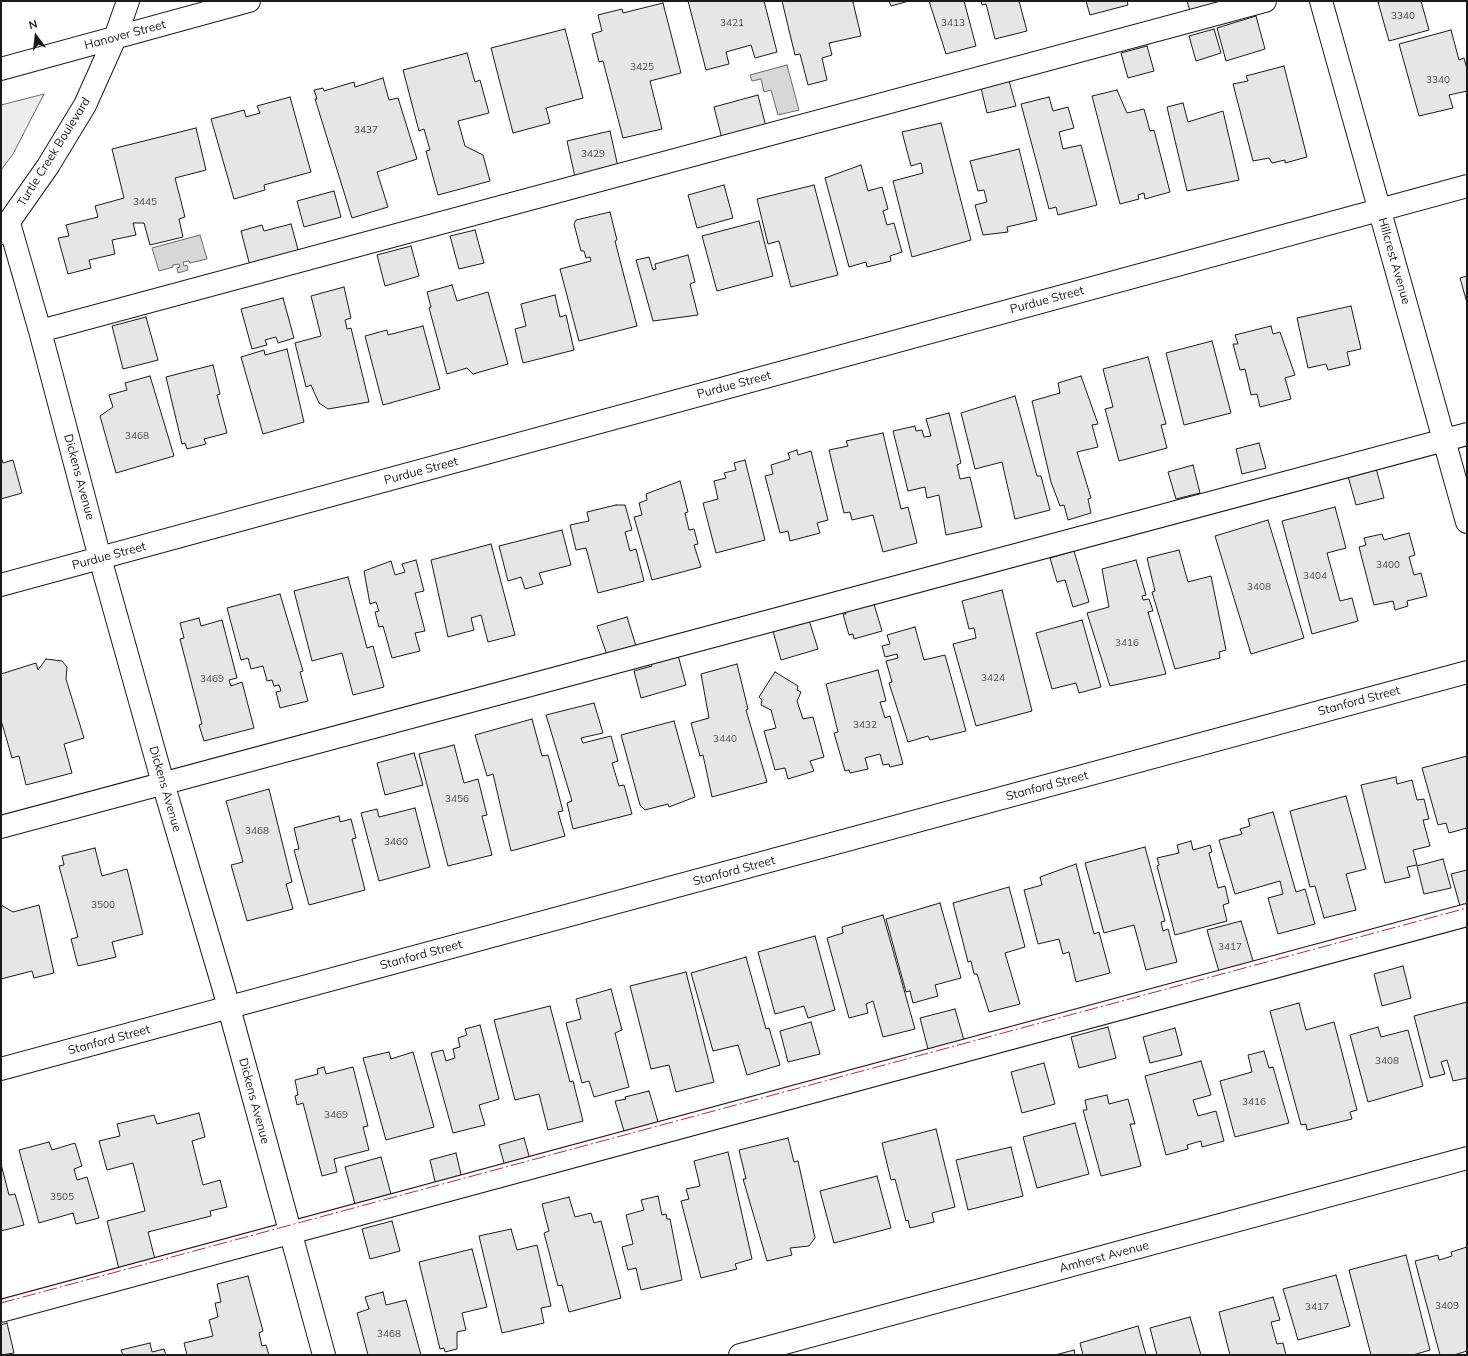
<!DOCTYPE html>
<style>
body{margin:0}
#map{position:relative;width:1468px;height:1356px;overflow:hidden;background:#fff;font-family:Mulish,sans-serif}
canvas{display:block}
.frame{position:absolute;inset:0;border:2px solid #1a1a1a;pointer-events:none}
.north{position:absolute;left:16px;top:16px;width:40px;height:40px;-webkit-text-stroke:3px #fff;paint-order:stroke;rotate:345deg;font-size:11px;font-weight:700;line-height:16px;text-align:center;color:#1a1a1a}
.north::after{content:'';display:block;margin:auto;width:14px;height:18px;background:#1a1a1a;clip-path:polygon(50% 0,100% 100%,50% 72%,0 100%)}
</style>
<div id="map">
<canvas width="1468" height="1356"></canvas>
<div class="frame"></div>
<div class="north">N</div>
</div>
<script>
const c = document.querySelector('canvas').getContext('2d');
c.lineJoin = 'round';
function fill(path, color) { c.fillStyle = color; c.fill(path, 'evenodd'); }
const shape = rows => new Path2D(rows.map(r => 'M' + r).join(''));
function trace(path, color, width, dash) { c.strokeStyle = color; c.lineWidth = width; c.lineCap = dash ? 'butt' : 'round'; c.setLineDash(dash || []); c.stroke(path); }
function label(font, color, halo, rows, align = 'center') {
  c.font = font + ' Mulish,sans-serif'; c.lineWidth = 3; c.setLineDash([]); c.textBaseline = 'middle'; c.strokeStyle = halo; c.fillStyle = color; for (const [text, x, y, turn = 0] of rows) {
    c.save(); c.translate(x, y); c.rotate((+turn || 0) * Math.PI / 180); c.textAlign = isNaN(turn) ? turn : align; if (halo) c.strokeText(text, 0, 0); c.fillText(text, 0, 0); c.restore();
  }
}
const built = shape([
 [44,94,13,154,1,170,1,105,44,94]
]);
const water = shape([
 [787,65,799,110,778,115,771,90,764,92,761,79,752,81,750,75,787,65],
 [200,235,207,259,190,263,189,261,183,262,184,266,187,265,188,270,178,273,177,268,180,267,179,264,173,265,173,267,159,271,152,248,200,235]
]);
const building = shape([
 [688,1,764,1,777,52,755,58,751,45,726,52,729,64,706,70,688,1],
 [782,1,855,1,853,2,861,36,829,43,832,55,822,58,827,80,808,85,800,54,795,55,782,1],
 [889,1,909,1,891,6,889,1],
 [929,1,964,1,976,46,946,54,929,1],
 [981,1,1019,1,1027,31,995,39,986,4,982,5,981,1],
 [1086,1,1127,1,1128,5,1090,15,1086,1],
 [1187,1,1219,1,1220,3,1190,11,1187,1],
 [1383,1,1421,1,1429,30,1389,41,1378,2,1383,1],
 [663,3,681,73,650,81,662,129,623,138,603,61,599,62,592,34,602,31,598,15,622,9,623,13,663,3],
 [1256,16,1265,49,1226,61,1217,28,1256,16],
 [565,29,583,98,546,108,550,123,513,133,491,48,565,29],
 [1214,29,1221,53,1196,61,1189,36,1214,29],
 [1451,30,1459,60,1464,58,1467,69,1467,91,1449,95,1453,108,1419,116,1399,44,1451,30],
 [1147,46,1154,71,1128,78,1121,53,1147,46],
 [467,53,475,82,480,80,489,113,458,121,465,146,483,155,490,181,438,195,426,151,430,150,424,129,419,131,403,70,467,53],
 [1284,66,1307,157,1285,163,1285,160,1272,163,1269,158,1253,161,1233,84,1248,81,1246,76,1284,66],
 [383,78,389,100,398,98,417,159,377,172,388,207,352,218,315,99,317,99,314,90,323,88,324,91,354,82,355,87,383,78],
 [1009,81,1016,106,987,113,981,88,1009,81],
 [1117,90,1127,113,1144,109,1150,131,1154,130,1170,192,1145,199,1144,193,1138,195,1139,199,1120,204,1092,96,1117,90],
 [758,95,766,127,722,139,714,107,758,95],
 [290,97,311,172,264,185,265,190,234,199,211,119,244,110,246,117,260,113,257,106,290,97],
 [1049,97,1053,111,1068,107,1074,128,1059,132,1063,149,1081,145,1097,205,1058,215,1056,207,1049,209,1021,104,1049,97],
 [1183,103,1188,122,1223,111,1239,180,1187,191,1167,107,1183,103],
 [941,123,971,240,912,257,893,181,923,173,921,163,911,166,902,132,941,123],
 [196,128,206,170,175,178,185,217,179,219,183,237,150,245,144,223,133,223,136,235,112,240,115,254,89,260,91,268,68,274,58,238,69,236,66,225,98,217,95,206,124,198,112,149,196,128],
 [610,131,618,167,575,177,567,141,610,131],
 [1019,149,1037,220,1007,227,1008,232,983,235,975,205,987,202,984,190,978,191,970,161,1019,149],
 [861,165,868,191,882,187,888,209,883,211,887,225,894,223,902,252,890,256,891,261,867,267,866,262,849,267,825,178,861,165],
 [724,185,733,218,697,228,688,195,724,185],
 [814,185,838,275,791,287,779,241,768,244,757,199,814,185],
 [334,191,341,217,304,227,297,201,334,191],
 [610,212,617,240,615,241,637,326,579,341,560,269,591,261,590,257,586,258,584,251,581,251,574,224,576,220,610,212],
 [759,221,773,276,717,291,702,236,759,221],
 [291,224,299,253,250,266,241,231,262,225,264,231,291,224],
 [475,230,484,263,459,269,450,236,475,230],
 [411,246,419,276,385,286,377,255,411,246],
 [688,255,695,282,690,284,698,315,653,321,636,260,649,257,653,270,656,269,655,264,688,255],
 [1467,276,1467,303,1460,278,1467,276],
 [452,285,457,301,488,292,508,364,473,374,467,368,447,374,429,308,431,307,427,292,452,285],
 [344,287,351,318,345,320,346,324,347,329,351,328,369,402,328,409,319,403,311,385,306,387,295,343,321,336,311,296,344,287],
 [555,295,560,317,566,315,574,350,523,363,515,329,526,326,521,304,555,295],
 [283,298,294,338,278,343,276,337,265,340,267,345,252,349,241,309,283,298],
 [1351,306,1361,349,1347,352,1350,365,1328,370,1326,364,1308,368,1297,318,1351,306],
 [146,317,158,360,123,369,112,326,146,317],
 [423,326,440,389,383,405,365,336,387,330,388,335,423,326],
 [1271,326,1273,334,1280,332,1295,375,1285,378,1291,399,1260,407,1257,394,1251,395,1245,369,1240,370,1233,344,1238,344,1235,335,1271,326],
 [1212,341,1231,413,1184,425,1166,353,1212,341],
 [287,349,304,422,263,434,241,357,264,350,265,355,287,349],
 [1148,357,1166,424,1161,425,1167,448,1119,461,1105,409,1113,407,1103,369,1148,357],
 [213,365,220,394,217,395,227,433,204,439,206,444,187,449,185,443,182,444,166,377,213,365],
 [150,376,174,456,116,473,100,416,113,407,109,395,127,390,125,383,150,376],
 [1081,376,1098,424,1092,425,1098,447,1077,452,1091,498,1088,499,1091,513,1068,520,1064,505,1060,506,1051,482,1032,401,1060,393,1058,383,1081,376],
 [1015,396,1037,476,1041,476,1050,510,1015,519,1002,462,975,469,961,413,1015,396],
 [949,413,961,463,957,465,960,479,970,477,982,527,946,535,939,495,927,498,925,487,908,491,893,431,915,426,916,431,922,430,924,437,931,436,926,419,949,413],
 [883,433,901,509,908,507,917,543,883,552,873,515,852,520,850,512,844,513,829,450,848,446,846,441,883,433],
 [1259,443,1266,468,1242,474,1236,449,1259,443],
 [797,450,798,455,811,451,828,520,817,523,820,533,790,541,788,531,780,533,765,476,773,474,771,465,790,459,788,453,797,450],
 [1,457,3,463,13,460,22,493,1,499,1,457],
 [745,460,765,540,716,553,703,503,718,499,714,481,726,478,724,473,736,470,734,463,745,460],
 [1193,465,1200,493,1176,499,1168,472,1193,465],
 [1376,468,1384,498,1356,505,1348,476,1376,468],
 [680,481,688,512,685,513,689,530,694,529,698,544,694,545,701,567,652,580,634,517,642,515,639,503,647,500,646,494,680,481],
 [616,505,625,505,632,530,625,532,630,551,636,549,644,581,598,593,586,548,576,550,570,525,589,521,587,512,616,505],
 [1335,507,1346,548,1327,553,1340,601,1352,598,1358,621,1312,634,1282,521,1335,507],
 [1268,520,1304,638,1251,654,1215,536,1268,520],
 [562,530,571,565,539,573,543,584,525,589,521,577,508,581,499,546,562,530],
 [1409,533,1415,555,1409,557,1414,575,1421,573,1427,596,1407,601,1408,606,1395,610,1393,601,1374,605,1359,547,1366,545,1364,538,1382,534,1384,540,1409,533],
 [491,544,515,635,488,642,481,615,471,618,474,630,448,637,431,560,491,544],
 [1179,550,1188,582,1211,576,1226,650,1219,652,1220,658,1175,669,1152,592,1155,591,1147,558,1179,550],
 [1074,551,1089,602,1073,607,1065,580,1057,582,1050,558,1074,551],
 [416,560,424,591,415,593,425,631,415,633,420,651,392,658,383,626,379,627,375,612,379,611,376,602,370,604,364,571,391,561,395,575,405,572,402,564,416,560],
 [1136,560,1146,595,1142,596,1143,600,1149,599,1153,611,1148,612,1166,674,1110,686,1087,613,1109,607,1102,569,1136,560],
 [348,577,367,648,373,646,384,687,353,695,342,653,312,661,294,591,348,577],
 [1002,590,1032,711,976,726,953,644,976,638,974,628,969,629,962,601,1002,590],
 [280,594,303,671,300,672,308,701,280,708,276,692,281,691,279,685,274,686,272,680,267,681,263,666,251,669,248,658,241,660,227,608,280,594],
 [873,601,882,631,854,639,853,634,849,635,843,614,846,614,844,609,873,601],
 [627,617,636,646,607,655,597,626,627,617],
 [199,618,201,626,222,620,237,678,229,680,231,686,242,682,254,728,204,741,199,725,202,724,180,639,184,638,180,623,199,618],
 [809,620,818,649,781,660,773,631,809,620],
 [1082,620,1101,687,1079,693,1076,683,1052,689,1036,633,1082,620],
 [915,627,924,660,945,655,966,731,930,740,928,736,908,742,889,683,892,682,886,661,898,658,897,654,885,657,882,646,890,644,887,635,915,627],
 [678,655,686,685,641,698,634,671,652,666,651,663,678,655],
 [46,659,62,661,67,667,66,679,84,738,64,744,72,773,26,785,19,756,12,758,1,720,1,674,36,663,38,670,46,659],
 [737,664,748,709,746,710,767,782,712,797,703,755,700,756,691,723,709,718,701,674,737,664],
 [878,670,886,701,880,702,885,718,890,716,903,764,890,767,889,764,883,765,880,754,865,758,868,769,850,773,849,770,845,771,834,733,838,732,826,684,878,670],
 [775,672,798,686,797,690,801,692,797,701,803,719,813,717,824,757,810,761,814,771,788,779,785,768,775,770,764,731,776,728,771,710,761,705,762,700,759,697,775,672],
 [594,703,603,733,581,738,583,743,611,736,618,761,612,763,619,786,624,785,632,814,573,829,567,803,572,801,546,715,594,703],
 [532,719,542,756,548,755,563,811,558,812,565,836,511,851,493,774,487,776,475,735,532,719],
 [674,721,695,797,669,807,668,804,645,810,640,805,621,735,674,721],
 [454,745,464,783,478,779,487,815,482,816,492,855,448,866,419,754,454,745],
 [414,753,423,785,385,795,377,763,414,753],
 [1467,756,1467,828,1449,833,1446,823,1438,825,1422,768,1467,756],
 [1396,777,1397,784,1412,780,1417,800,1424,799,1429,819,1423,820,1430,846,1413,850,1417,865,1407,867,1410,877,1385,883,1361,785,1396,777],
 [269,789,292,882,286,884,293,909,247,921,231,865,243,862,226,801,269,789],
 [1346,796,1366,869,1346,874,1356,910,1324,918,1315,886,1310,887,1290,811,1346,796],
 [415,808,430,867,379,881,361,813,377,809,379,817,415,808],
 [1273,812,1296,892,1305,889,1315,924,1278,934,1268,898,1283,894,1280,881,1235,894,1219,840,1242,834,1240,829,1250,826,1248,819,1273,812],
 [339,816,340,822,351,819,356,838,352,839,365,890,309,905,294,850,299,849,294,828,339,816],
 [1191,841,1193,850,1210,845,1212,852,1209,853,1218,888,1225,886,1229,903,1223,905,1227,921,1175,935,1157,866,1159,865,1157,858,1179,853,1177,845,1191,841],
 [1145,847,1165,921,1161,922,1163,931,1168,929,1177,962,1146,970,1134,925,1104,933,1085,863,1145,847],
 [95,848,102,876,127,869,143,934,112,942,116,957,78,966,71,939,78,937,59,866,64,865,62,856,95,848],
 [1443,859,1451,888,1424,894,1417,866,1443,859],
 [1076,864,1094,934,1099,932,1110,973,1076,982,1069,952,1063,954,1059,939,1038,944,1024,890,1042,885,1040,877,1076,864],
 [1467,870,1467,904,1460,906,1451,874,1467,870],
 [1009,887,1025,947,1005,953,1020,1004,989,1012,977,974,974,974,971,961,968,962,953,903,1009,887],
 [940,903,961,978,935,985,938,996,913,1003,910,991,906,992,886,919,940,903],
 [1,905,13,912,39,905,54,973,34,978,32,971,1,979,1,905],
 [883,915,915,1029,883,1037,873,1001,866,1004,868,1013,849,1018,827,938,843,933,842,927,883,915],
 [1241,921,1254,964,1220,975,1207,930,1241,921],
 [815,936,835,1010,808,1018,804,1006,775,1014,758,952,815,936],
 [746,957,766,1029,769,1028,780,1065,747,1075,738,1045,713,1051,691,973,746,957],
 [1403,966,1411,998,1382,1006,1374,974,1403,966],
 [686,972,714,1082,676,1092,669,1065,651,1069,630,986,686,972],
 [611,989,622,1030,615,1033,629,1087,594,1097,589,1081,582,1083,566,1023,581,1019,576,999,611,989],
 [1467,1002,1467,1078,1453,1081,1447,1060,1441,1062,1445,1074,1430,1078,1414,1016,1467,1002],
 [1299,1003,1306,1030,1334,1022,1357,1110,1350,1112,1352,1119,1307,1130,1306,1124,1301,1125,1270,1011,1299,1003],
 [550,1006,570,1082,573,1081,583,1121,548,1130,539,1094,515,1100,494,1020,550,1006],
 [955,1009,965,1044,929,1053,920,1018,955,1009],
 [811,1022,820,1054,788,1062,780,1031,811,1022],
 [480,1025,499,1099,479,1105,485,1125,453,1133,431,1053,443,1050,446,1061,455,1058,453,1049,460,1047,458,1038,467,1035,465,1029,480,1025],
 [1108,1027,1116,1058,1079,1068,1071,1037,1108,1027],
 [1378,1027,1381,1037,1408,1030,1423,1086,1368,1102,1350,1035,1378,1027],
 [1175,1028,1182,1055,1150,1063,1143,1037,1175,1028],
 [1264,1051,1269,1068,1273,1067,1289,1123,1235,1137,1220,1081,1252,1072,1248,1055,1264,1051],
 [389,1052,391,1059,413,1052,434,1127,386,1140,363,1058,389,1052],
 [1201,1061,1211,1095,1193,1100,1198,1116,1216,1111,1224,1141,1202,1147,1201,1141,1187,1145,1188,1149,1166,1155,1145,1076,1201,1061],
 [1044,1063,1055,1104,1022,1113,1011,1072,1044,1063],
 [324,1067,326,1074,353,1067,368,1126,363,1127,369,1150,334,1159,337,1172,322,1176,303,1103,297,1105,295,1096,298,1095,295,1080,318,1074,317,1069,324,1067],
 [649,1091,659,1125,634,1132,633,1129,624,1131,615,1101,626,1099,625,1097,649,1091],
 [1107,1095,1109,1104,1128,1099,1135,1124,1130,1124,1141,1166,1101,1176,1083,1110,1087,1110,1085,1100,1107,1095],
 [199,1113,205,1137,192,1141,203,1185,220,1180,227,1207,210,1211,211,1216,148,1232,155,1259,119,1269,107,1221,145,1211,133,1163,107,1170,99,1141,120,1136,117,1124,154,1115,157,1124,199,1113],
 [1075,1123,1089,1174,1037,1188,1023,1137,1075,1123],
 [936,1129,955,1207,932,1213,934,1222,910,1228,908,1220,906,1221,895,1179,891,1180,882,1143,936,1129],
 [524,1138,531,1163,506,1170,499,1145,524,1138],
 [788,1138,794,1162,798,1161,815,1238,809,1246,790,1248,792,1255,767,1261,743,1179,746,1179,739,1150,788,1138],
 [49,1142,52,1150,75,1143,82,1166,74,1169,77,1180,87,1177,99,1218,76,1224,73,1213,39,1223,19,1150,49,1142],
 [1011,1147,1023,1196,968,1210,956,1160,1011,1147],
 [728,1152,752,1259,735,1264,737,1269,701,1278,681,1201,689,1199,686,1189,700,1186,694,1161,728,1152],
 [456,1153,462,1179,436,1186,430,1160,456,1153],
 [381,1157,391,1194,355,1204,345,1167,381,1157],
 [1,1164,9,1195,15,1194,24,1225,1,1231,1,1164],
 [877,1176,891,1228,834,1243,820,1191,877,1176],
 [658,1196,662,1215,666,1214,667,1219,670,1219,682,1280,641,1290,636,1268,628,1270,622,1247,633,1244,626,1215,644,1210,641,1200,658,1196],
 [569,1197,575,1217,591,1213,594,1223,601,1221,621,1298,569,1312,562,1285,558,1286,544,1233,549,1231,542,1204,569,1197],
 [392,1221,400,1251,370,1259,362,1229,392,1221],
 [511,1229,517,1250,537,1245,551,1306,541,1308,544,1323,502,1333,479,1236,511,1229],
 [1467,1247,1467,1351,1454,1355,1440,1355,1415,1261,1438,1255,1439,1260,1452,1256,1451,1252,1467,1247],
 [472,1249,487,1307,462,1313,466,1330,457,1332,457,1349,445,1352,444,1348,440,1349,419,1262,472,1249],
 [1406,1255,1430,1350,1413,1355,1371,1355,1349,1270,1406,1255],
 [1336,1275,1350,1326,1298,1340,1283,1289,1336,1275],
 [248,1276,263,1331,259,1333,262,1346,266,1345,269,1355,187,1355,184,1343,213,1336,209,1320,218,1317,215,1303,221,1302,217,1284,248,1276],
 [383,1292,386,1305,406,1300,421,1355,368,1355,357,1313,369,1309,365,1297,383,1292],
 [1273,1297,1280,1320,1271,1322,1277,1344,1283,1343,1286,1355,1230,1355,1219,1312,1273,1297],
 [1190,1317,1201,1355,1157,1355,1150,1328,1190,1317],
 [7,1323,14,1353,1,1355,1,1325,7,1323],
 [1138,1326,1146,1355,1083,1355,1080,1343,1138,1326],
 [150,1343,152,1352,164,1349,166,1355,123,1355,121,1350,150,1343],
 [1074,1350,1075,1355,1055,1355,1074,1350]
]);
const minor = shape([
 [1321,1,1467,522],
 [1,69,249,1],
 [9,223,40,331,100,558,163,783,223,986,324,1355],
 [1,233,48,166,85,105,115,38,128,1],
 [40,331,1265,1],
 [1,585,1467,186],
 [1,827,1467,434],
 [1,1069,1467,672],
 [1,1311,1467,915],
 [740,1355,1467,1158]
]);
const power = shape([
 [1,1303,1467,908]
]);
const numberNames = [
 ["3340",1403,16],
 ["3421",732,23],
 ["3413",953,23],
 ["3425",642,67],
 ["3340",1438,80],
 ["3437",366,130],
 ["3429",593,154],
 ["3445",145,202],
 ["3468",137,436],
 ["3400",1388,565],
 ["3404",1315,576],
 ["3408",1259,587],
 ["3416",1127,643],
 ["3424",993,678],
 ["3469",212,679],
 ["3432",865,725],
 ["3440",725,739],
 ["3456",457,799],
 ["3468",257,831],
 ["3460",396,842],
 ["3500",103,905],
 ["3417",1230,947],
 ["3408",1387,1061],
 ["3416",1254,1102],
 ["3469",336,1115],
 ["3505",62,1197],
 ["3409",1447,1306],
 ["3417",1317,1307],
 ["3468",389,1334]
];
const streetNames = [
 ["Hanover Street",125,35,-15],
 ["Turtle Creek Boulevard",54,152,-58],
 ["Hillcrest Avenue",1394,261,74],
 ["Purdue Street",1047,300,-15],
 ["Purdue Street",734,385,-15],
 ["Purdue Street",421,471,-15],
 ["Dickens Avenue",79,477,75],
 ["Purdue Street",109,556,-15],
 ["Stanford Street",1359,701,-15],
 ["Stanford Street",1047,786,-15],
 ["Dickens Avenue",165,789,74],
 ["Stanford Street",734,871,-15],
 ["Stanford Street",421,955,-15],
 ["Stanford Street",109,1040,-15],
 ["Dickens Avenue",254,1101,75],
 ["Amherst Avenue",1104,1257,-15]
];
fill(built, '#ededed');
trace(built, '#6a6a6a', 1);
fill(water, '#d7d7d7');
trace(water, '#6a6a6a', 1);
fill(building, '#e6e6e6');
trace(building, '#1a1a1a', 1);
trace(minor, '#1a1a1a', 24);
trace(minor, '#fff', 22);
trace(power, '#c62828', 1, [14, 3, 2, 3]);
label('10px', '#4d4d4d', null, numberNames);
label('12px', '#1a1a1a', '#fff', streetNames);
</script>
